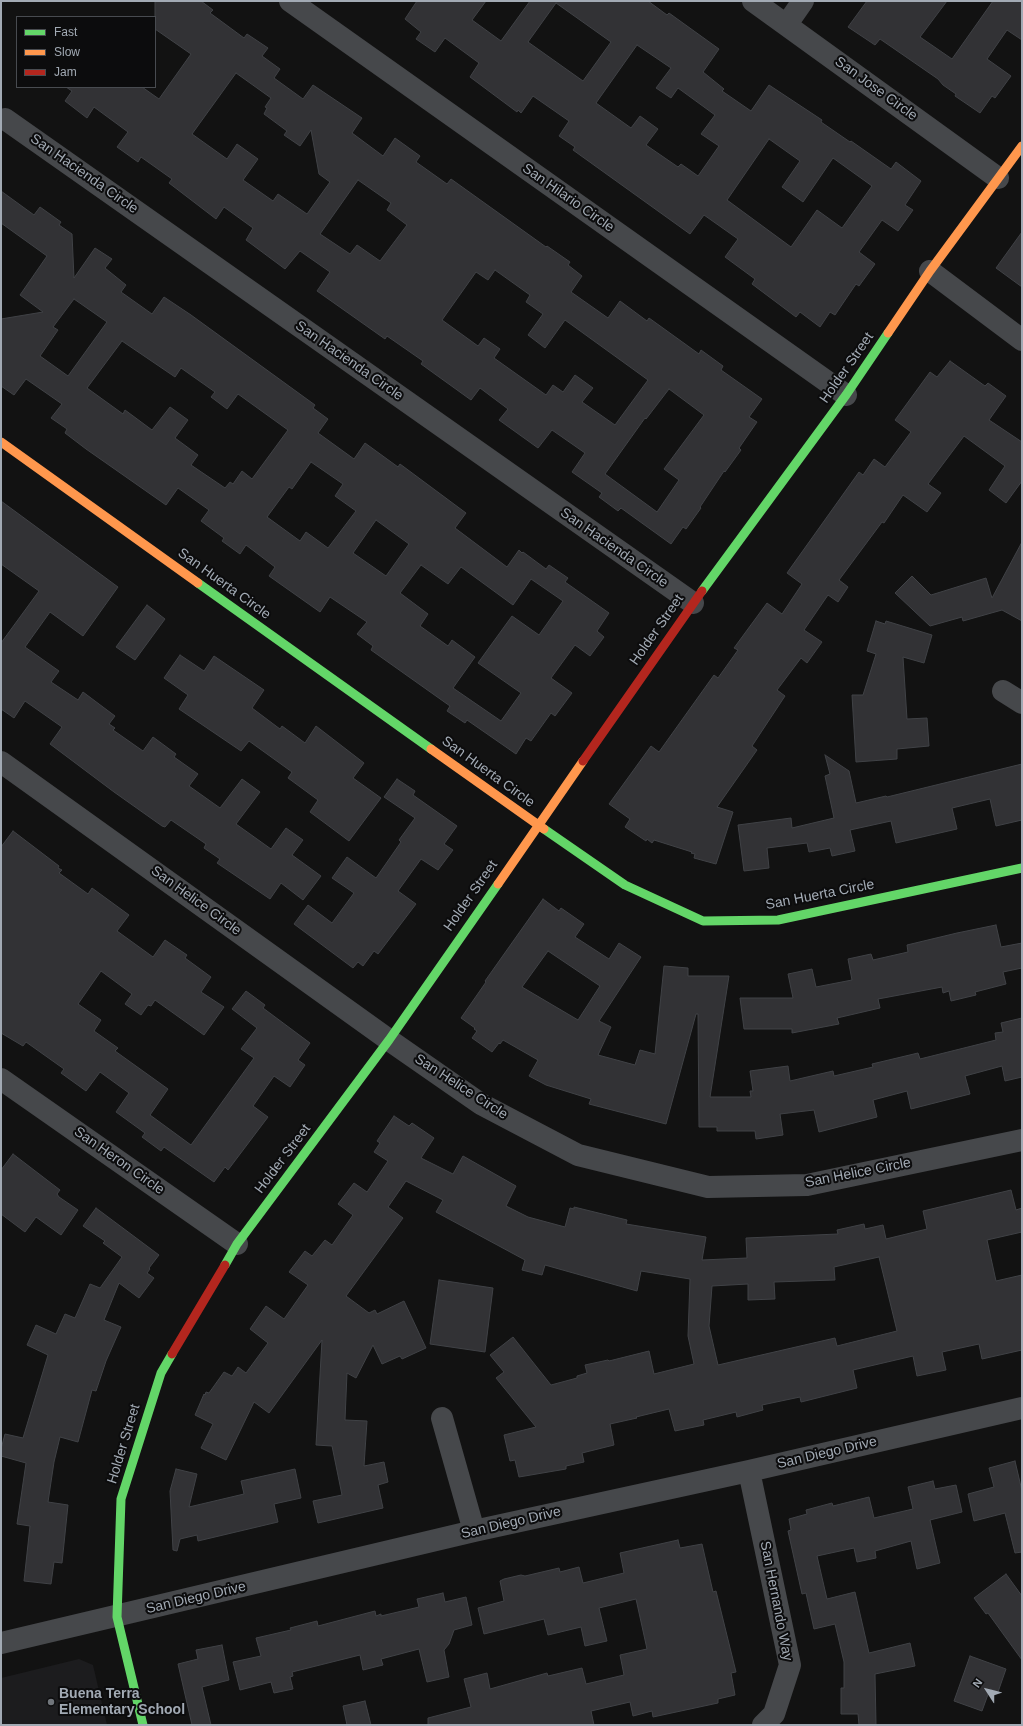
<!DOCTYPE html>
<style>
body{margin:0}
#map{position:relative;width:1023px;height:1726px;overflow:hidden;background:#121212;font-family:Helvetica,sans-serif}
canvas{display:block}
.frame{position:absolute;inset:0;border:2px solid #a2aab4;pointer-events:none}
.legend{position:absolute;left:16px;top:16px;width:140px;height:72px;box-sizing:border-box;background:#0c0c0d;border:1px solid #484b50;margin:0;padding:5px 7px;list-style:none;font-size:12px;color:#a2aab4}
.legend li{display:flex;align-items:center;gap:8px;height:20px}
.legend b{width:20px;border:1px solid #484b50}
.north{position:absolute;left:967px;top:1670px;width:40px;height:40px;-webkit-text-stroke:3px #0c0c0d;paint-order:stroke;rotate:306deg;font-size:11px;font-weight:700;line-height:16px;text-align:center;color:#a2aab4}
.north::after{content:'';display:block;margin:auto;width:14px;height:18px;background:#a2aab4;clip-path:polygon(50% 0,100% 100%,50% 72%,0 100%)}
</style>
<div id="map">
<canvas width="1023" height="1726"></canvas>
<div class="frame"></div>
<ul class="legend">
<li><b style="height:5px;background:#63d668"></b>Fast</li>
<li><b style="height:5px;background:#ff974d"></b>Slow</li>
<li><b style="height:5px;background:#b3261e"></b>Jam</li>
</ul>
<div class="north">N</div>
</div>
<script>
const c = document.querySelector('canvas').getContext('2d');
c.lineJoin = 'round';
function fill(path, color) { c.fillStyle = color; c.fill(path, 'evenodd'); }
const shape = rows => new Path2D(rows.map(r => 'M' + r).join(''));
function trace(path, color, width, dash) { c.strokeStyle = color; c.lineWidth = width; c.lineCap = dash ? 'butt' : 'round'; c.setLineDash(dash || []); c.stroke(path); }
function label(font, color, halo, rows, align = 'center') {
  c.font = font + ' Helvetica,sans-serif'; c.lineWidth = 4; c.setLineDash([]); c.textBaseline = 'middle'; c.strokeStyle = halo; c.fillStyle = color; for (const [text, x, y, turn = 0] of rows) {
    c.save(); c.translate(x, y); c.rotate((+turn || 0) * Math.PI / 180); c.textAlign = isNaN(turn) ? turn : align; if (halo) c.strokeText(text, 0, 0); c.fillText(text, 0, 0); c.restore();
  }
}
const built = shape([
 [79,1659,93,1665,107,1725,1,1725,1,1678]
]);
const building = shape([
 [155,1,201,1,213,10,210,13,244,38,247,34,268,48,262,56,280,69,274,78,303,99,313,85,362,118,352,133,383,156,395,138,420,156,416,162,447,184,451,179,546,247,547,246,570,262,568,265,582,276,571,292,608,318,620,301,647,321,649,318,699,354,701,350,723,366,721,370,762,399,749,417,757,422,739,448,741,450,725,472,724,471,700,507,701,508,686,529,683,527,671,544,621,508,618,511,599,497,602,493,572,472,585,453,552,430,538,448,499,420,508,409,480,388,471,400,421,364,423,361,387,336,385,339,317,291,330,272,300,251,285,269,246,240,253,228,224,207,216,219,169,183,172,179,141,157,138,162,117,147,128,132,94,107,87,118,65,101,72,91,66,87,142,87,159,99,191,54,155,29,155,1],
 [236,73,271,98,265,107,267,108,264,114,287,131,284,135,300,146,311,130,319,174,330,182,307,214,278,194,273,201,243,180,258,159,237,144,227,159,192,134,236,73],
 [358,180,391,203,387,210,407,225,380,261,357,245,350,254,320,234,358,180],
 [495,270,530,295,526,302,543,314,528,335,545,348,565,320,648,380,615,425,582,402,593,388,575,375,563,392,553,385,546,395,494,358,500,349,484,338,478,346,442,320,476,272,488,280,495,270],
 [669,389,704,415,664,469,679,480,657,512,605,474,645,418,646,419,669,389],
 [417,1,486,1,472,20,501,41,530,1,648,1,667,15,669,13,719,49,703,72,724,89,722,91,751,111,769,85,822,120,821,122,850,142,851,141,891,169,896,162,921,181,905,205,913,210,898,231,882,220,859,252,875,264,859,286,856,284,835,315,830,312,820,327,800,312,796,317,752,284,755,279,725,257,738,239,704,215,690,234,573,150,575,147,559,136,569,121,533,96,521,113,518,110,517,112,470,77,479,63,445,38,435,52,416,39,421,32,405,19,417,1],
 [556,3,611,42,583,81,528,42,556,3],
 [637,45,671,68,656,88,671,98,678,88,715,115,701,134,719,146,698,176,681,164,678,167,646,145,658,129,640,116,631,128,596,103,637,45],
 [769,139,800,161,782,187,803,202,833,158,872,186,842,228,817,210,791,247,727,200,769,139],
 [867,1,947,1,920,37,952,59,993,1,1022,1,1022,40,1007,30,987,59,1011,76,995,98,992,96,980,113,955,96,956,94,943,85,938,79,880,39,875,45,848,27,867,1],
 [1,191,34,215,40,207,61,222,59,225,72,234,74,278,95,248,112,259,105,268,126,285,121,292,152,314,164,297,191,315,315,405,313,408,328,419,318,433,354,459,365,443,398,467,400,464,466,513,455,528,507,567,519,550,522,553,523,552,546,569,549,565,568,578,565,582,609,613,597,631,604,637,590,656,575,645,551,678,572,693,555,716,551,713,531,741,526,738,516,754,467,720,465,723,447,711,450,706,371,650,373,646,357,634,367,622,330,597,320,612,269,576,275,567,246,545,240,554,222,541,224,538,201,521,209,510,178,488,166,505,86,449,65,433,67,429,51,418,62,404,26,379,14,395,1,386,1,319,43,312,20,295,47,256,1,223,1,191],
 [74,299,107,322,68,376,40,356,58,330,53,327,74,299],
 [122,341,175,377,181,368,215,392,211,397,227,409,238,394,288,430,252,479,242,471,233,484,230,482,225,488,191,465,198,455,175,438,188,420,170,407,152,430,125,410,123,414,87,388,122,341],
 [311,462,343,484,335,496,356,511,328,548,306,532,300,541,267,517,289,487,292,489,311,462],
 [376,520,409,544,386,576,353,553,376,520],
 [421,565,448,584,461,567,513,605,531,579,563,601,539,635,512,616,478,663,521,693,501,721,453,688,475,657,452,640,448,646,420,626,428,614,400,593,421,565],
 [1022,232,1022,287,996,268,1022,232],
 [950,361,985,386,988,383,1006,396,989,420,1022,442,1022,481,1006,503,989,490,1005,466,964,436,928,484,941,493,927,512,903,495,884,523,882,522,839,580,848,587,838,602,828,595,804,630,822,642,807,663,801,658,777,690,785,696,752,746,757,750,717,807,733,812,716,864,694,858,695,854,691,853,692,852,654,840,652,843,647,839,646,841,625,827,630,819,609,804,651,746,659,752,714,675,718,678,738,650,734,648,767,603,782,614,802,584,787,573,859,472,863,475,874,459,885,467,911,432,895,420,930,372,937,377,950,361],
 [1,501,118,587,83,636,50,612,25,647,59,671,51,682,78,700,83,692,115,716,109,724,115,728,113,730,143,751,153,737,176,754,174,757,198,774,189,786,220,808,242,779,260,792,236,824,271,849,286,828,303,840,292,855,321,876,303,900,281,883,270,899,217,863,220,859,204,848,206,844,171,820,165,827,162,826,114,792,50,744,62,727,25,701,14,718,1,709,1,643,39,591,1,564,1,501],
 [1022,542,1022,621,1002,610,963,621,962,617,930,626,895,593,912,576,931,595,986,578,992,598,1022,542],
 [147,605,165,619,135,660,116,647,147,605],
 [876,621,885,624,886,621,932,635,924,663,903,657,907,719,927,718,929,746,897,749,897,759,856,762,852,695,863,695,876,654,867,651,876,621],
 [180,655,204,671,214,656,264,690,252,708,280,729,282,726,305,743,316,726,364,763,353,778,381,798,349,841,310,812,318,800,288,778,292,772,249,741,241,751,179,709,188,695,164,678,180,655],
 [825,755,849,771,856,803,886,796,887,797,1022,764,1022,820,996,826,990,799,952,808,957,829,896,843,891,821,850,830,855,851,832,856,830,848,809,852,807,843,767,848,769,868,744,871,738,825,791,818,792,828,834,818,825,776,830,774,825,755],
 [397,779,415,791,413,795,457,826,444,844,453,850,438,870,421,859,398,891,416,904,378,954,374,951,363,966,358,962,353,968,294,924,308,905,332,923,354,893,332,878,347,857,376,878,401,842,399,840,415,818,384,797,397,779],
 [13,831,59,866,58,868,62,870,59,873,88,894,92,888,129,915,117,931,153,957,165,940,187,955,185,958,211,977,201,992,224,1007,204,1035,155,1000,151,1006,148,1005,141,1015,125,1004,132,994,101,971,78,1004,101,1020,94,1031,118,1048,115,1051,168,1089,150,1115,191,1145,254,1058,241,1049,257,1028,232,1009,246,991,265,1005,263,1008,310,1043,298,1060,305,1065,290,1087,274,1076,253,1106,268,1117,228,1170,225,1167,214,1182,164,1147,161,1151,142,1137,145,1133,116,1112,129,1093,100,1072,86,1091,61,1073,64,1069,26,1042,23,1046,1,1033,1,847,13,831],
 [543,899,559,911,561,908,584,924,575,937,609,959,619,943,641,957,599,1021,611,1027,598,1055,635,1065,640,1050,655,1054,664,966,688,968,688,976,729,976,710,1097,751,1097,750,1091,753,1091,750,1071,788,1066,790,1081,833,1071,834,1076,873,1067,872,1064,918,1053,920,1059,996,1040,995,1033,1003,1032,1001,1023,1022,1018,1022,1077,1005,1081,1002,1066,965,1076,970,1094,911,1109,907,1091,873,1100,877,1117,819,1132,814,1110,780,1114,783,1135,756,1139,755,1131,717,1131,717,1127,699,1127,698,1014,696,1014,666,1124,589,1104,591,1099,546,1085,529,1076,538,1060,503,1040,500,1044,499,1043,492,1052,472,1038,477,1031,474,1029,475,1028,461,1018,486,982,485,981,543,899],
 [548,951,600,986,578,1020,522,987,548,951],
 [996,925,1001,947,1022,943,1022,968,1003,972,1006,984,975,992,976,995,951,1001,949,991,943,993,942,987,878,999,880,1008,837,1018,839,1024,792,1033,792,1029,744,1029,740,998,793,998,788,974,812,969,816,987,852,980,848,959,871,954,873,960,908,952,907,945,957,933,996,925],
 [394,1116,409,1126,412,1123,434,1138,421,1158,453,1174,463,1156,516,1186,506,1206,528,1217,565,1227,570,1208,574,1209,574,1207,627,1220,626,1224,706,1237,702,1260,747,1258,746,1238,838,1234,837,1230,864,1224,865,1229,883,1225,886,1239,927,1229,923,1211,1011,1190,1016,1210,1022,1208,1022,1232,987,1240,996,1281,1022,1275,1022,1350,982,1359,979,1344,942,1352,946,1370,917,1376,913,1356,853,1370,857,1388,801,1402,800,1397,762,1405,763,1410,737,1417,736,1412,703,1420,704,1425,675,1431,669,1409,636,1417,637,1418,610,1424,614,1445,582,1453,584,1462,566,1466,566,1469,519,1477,515,1460,510,1461,504,1435,536,1427,496,1378,504,1372,490,1355,513,1337,551,1385,577,1378,577,1376,587,1373,585,1365,608,1360,609,1361,649,1351,654,1374,694,1364,688,1336,690,1279,641,1271,637,1291,545,1265,542,1275,522,1270,525,1260,436,1212,443,1200,406,1181,388,1207,403,1218,346,1296,369,1313,375,1310,377,1314,404,1301,426,1348,402,1359,400,1356,382,1364,373,1345,356,1378,347,1373,345,1420,367,1421,364,1466,384,1462,388,1482,378,1485,383,1508,318,1523,313,1501,342,1495,332,1446,316,1445,322,1340,269,1413,254,1402,226,1460,201,1448,213,1424,195,1415,204,1394,205,1395,206,1392,209,1393,224,1372,232,1376,238,1367,246,1373,268,1343,250,1329,266,1306,284,1319,308,1285,289,1272,305,1251,312,1256,325,1240,332,1245,353,1215,338,1204,354,1183,367,1192,388,1161,374,1152,380,1143,377,1141,394,1116],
 [879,1257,897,1331,837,1346,835,1338,718,1365,709,1326,712,1286,748,1284,748,1300,775,1299,774,1282,835,1280,834,1267,879,1257],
 [13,1154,60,1190,57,1194,59,1197,78,1210,61,1235,36,1217,25,1232,1,1214,1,1170,13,1154],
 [96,1208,159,1255,149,1268,150,1269,147,1273,154,1278,139,1298,119,1283,104,1320,121,1327,106,1361,96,1391,92,1390,78,1442,60,1437,54,1462,48,1502,68,1505,62,1563,54,1562,51,1584,24,1581,30,1526,17,1524,26,1463,1,1456,1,1449,5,1434,23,1438,48,1355,27,1345,36,1325,56,1334,65,1314,75,1318,90,1284,100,1288,122,1257,103,1243,105,1241,83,1226,96,1208],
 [439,1280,493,1288,485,1352,430,1344,439,1280],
 [1015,1461,1022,1491,1022,1552,1015,1553,1005,1513,974,1521,968,1494,994,1487,989,1468,1015,1461],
 [176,1469,197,1474,189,1507,244,1494,241,1481,295,1469,301,1498,274,1504,278,1522,198,1541,197,1535,180,1539,177,1551,173,1550,170,1491,176,1469],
 [933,1481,935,1489,956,1485,962,1512,930,1520,940,1563,917,1569,911,1541,875,1551,876,1558,857,1562,854,1548,817,1556,827,1599,855,1592,869,1653,910,1643,915,1666,875,1674,876,1725,859,1725,858,1714,841,1714,841,1688,844,1688,844,1662,835,1624,814,1629,806,1593,802,1594,788,1531,791,1530,789,1519,807,1514,806,1510,832,1503,833,1506,869,1497,874,1518,913,1509,908,1487,933,1481],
 [678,1540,680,1548,702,1544,713,1592,716,1591,736,1672,731,1673,735,1695,718,1699,718,1703,653,1717,652,1711,633,1716,630,1702,591,1711,594,1725,428,1725,428,1718,471,1707,464,1679,487,1673,490,1689,547,1673,548,1676,582,1668,586,1684,624,1675,620,1655,647,1649,636,1599,599,1608,607,1641,585,1646,581,1627,548,1635,544,1619,484,1634,478,1608,504,1601,500,1581,504,1579,521,1575,525,1576,559,1568,560,1572,579,1567,583,1583,624,1573,620,1553,678,1540],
 [1006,1574,1022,1596,1022,1660,988,1613,986,1614,974,1598,1006,1574],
 [443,1593,445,1602,466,1597,472,1625,454,1630,449,1644,444,1650,449,1677,427,1682,419,1649,381,1659,383,1665,363,1670,360,1655,292,1672,293,1676,290,1677,293,1689,274,1693,271,1682,240,1690,233,1662,261,1656,256,1638,291,1630,290,1628,317,1621,318,1626,375,1611,376,1616,381,1614,381,1616,419,1607,417,1599,443,1593],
 [222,1645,229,1680,202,1687,211,1725,192,1725,178,1664,198,1659,196,1650,222,1645],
 [970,1656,1006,1669,998,1692,990,1689,982,1711,954,1701,970,1656],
 [365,1701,371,1725,347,1725,343,1706,365,1701]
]);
const street = shape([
 [290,1,846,395],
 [753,1,998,178],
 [787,24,803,1],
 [5,119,693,603],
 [930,271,1022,340],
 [1003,691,1022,703],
 [1,762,389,1040,481,1104,578,1155,708,1187,807,1185,1022,1140],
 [1,1079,237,1244],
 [442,1418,474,1531],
 [749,1471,790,1665,774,1714,763,1725],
 [1,1643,474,1531,749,1471,1022,1408]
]);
const fast = shape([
 [198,583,431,749],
 [702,591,846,395,888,333],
 [544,829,625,885,703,921,778,920,1022,868],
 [225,1265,237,1244,389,1040,498,884],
 [143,1725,117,1617,121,1499,161,1373,172,1354]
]);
const slow = shape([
 [888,333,930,271,1022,146],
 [1,442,198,583],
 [431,749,544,829],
 [498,884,583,761]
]);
const jam = shape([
 [583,761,702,591],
 [172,1354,225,1265]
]);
const markers = [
 [51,1702,4,"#70757b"]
];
const streetNames = [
 ["San Jose Circle",876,89,36],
 ["San Hacienda Circle",84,174,35],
 ["San Hilario Circle",568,198,35],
 ["San Hacienda Circle",349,361,35],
 ["Holder Street",847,368,-55],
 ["San Hacienda Circle",614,548,35],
 ["San Huerta Circle",224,584,36],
 ["Holder Street",657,630,-55],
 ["San Huerta Circle",488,772,36],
 ["San Huerta Circle",820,895,-11],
 ["Holder Street",471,896,-55],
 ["San Helice Circle",196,901,36],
 ["San Helice Circle",461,1087,33],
 ["Holder Street",283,1159,-53],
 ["San Heron Circle",119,1161,35],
 ["San Helice Circle",858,1173,-11],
 ["Holder Street",124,1444,-73],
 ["San Diego Drive",827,1453,-13],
 ["San Diego Drive",511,1523,-13],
 ["San Diego Drive",196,1598,-13],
 ["San Hernando Way",776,1601,79]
];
const poiNames = [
 ["Buena Terra",59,1694],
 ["Elementary School",59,1710]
];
fill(built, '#1c1c1e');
fill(building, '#323235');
trace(building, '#404246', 1);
trace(street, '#46484b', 22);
trace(fast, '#63d668', 9);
trace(slow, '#ff974d', 9);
trace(jam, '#b3261e', 9);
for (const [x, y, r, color] of markers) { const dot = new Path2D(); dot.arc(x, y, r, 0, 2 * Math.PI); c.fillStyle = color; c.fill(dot); trace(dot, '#0c0c0d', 1.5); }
label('14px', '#a2aab4', '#0c0c0d', streetNames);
label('bold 14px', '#a2aab4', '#0c0c0d', poiNames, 'left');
</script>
